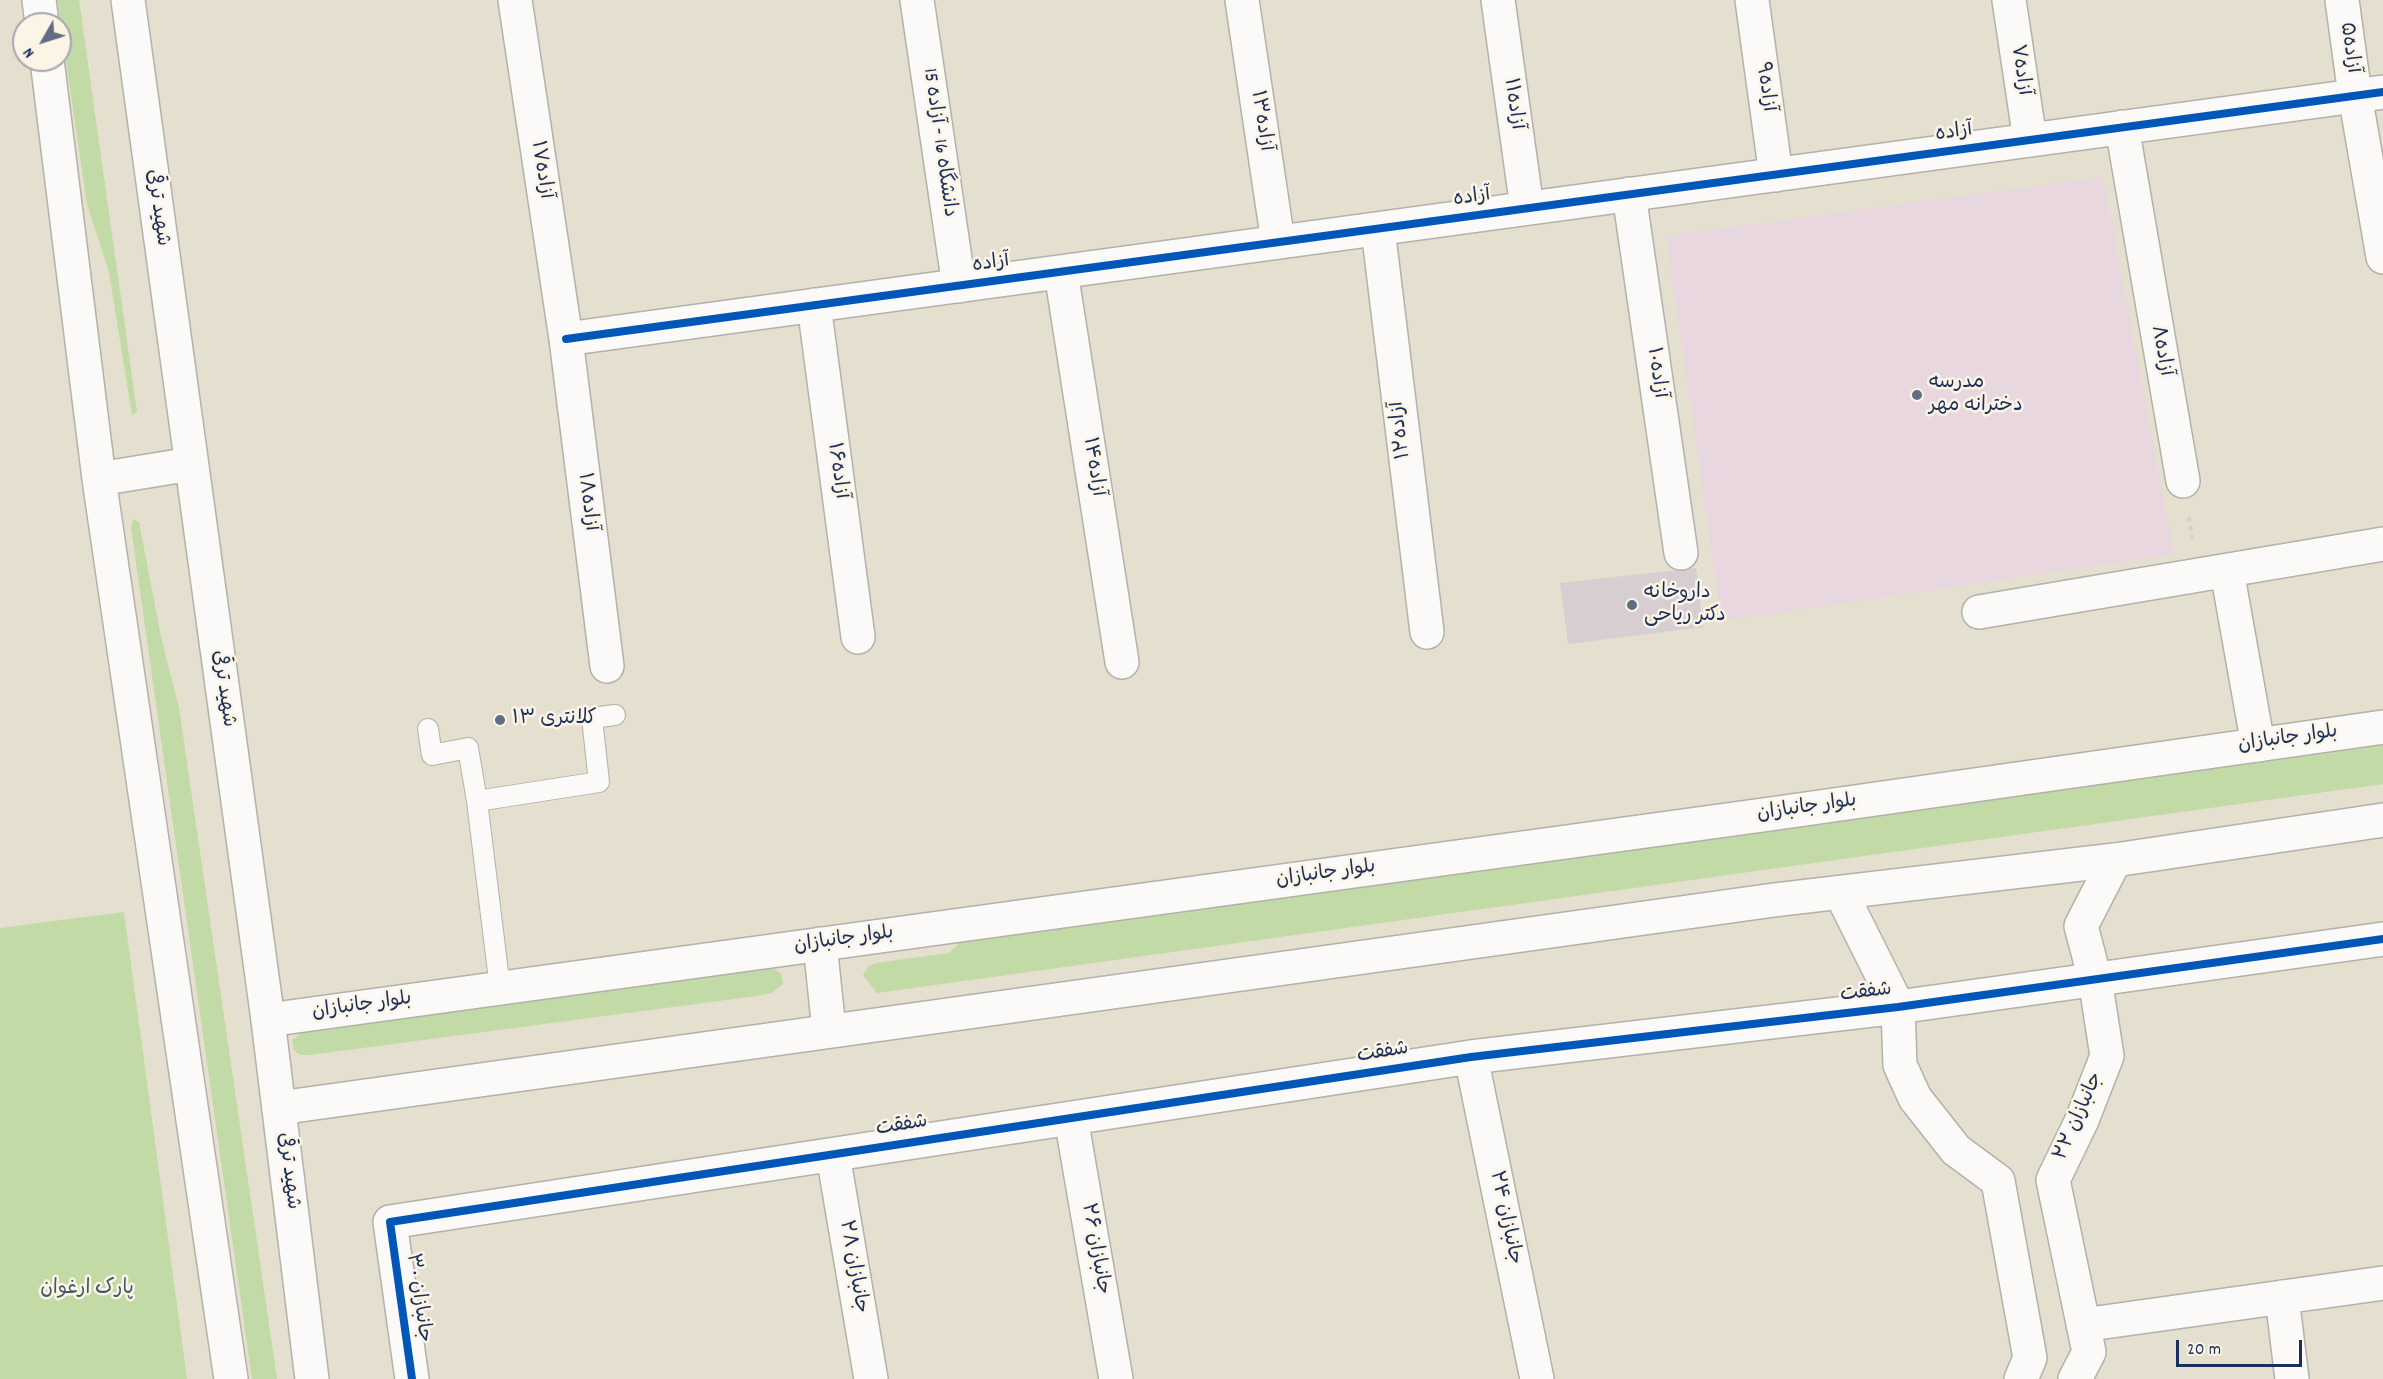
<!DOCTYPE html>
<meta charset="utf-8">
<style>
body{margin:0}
#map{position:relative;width:2383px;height:1379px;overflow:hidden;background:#e4dfce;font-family:Dekko,sans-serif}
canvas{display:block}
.north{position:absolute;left:12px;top:12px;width:60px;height:60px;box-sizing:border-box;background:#fcf5e5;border:2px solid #a2a6af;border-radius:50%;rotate:231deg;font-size:16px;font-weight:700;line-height:24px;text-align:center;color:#1b2f5e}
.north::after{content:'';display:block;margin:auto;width:21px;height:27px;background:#616d85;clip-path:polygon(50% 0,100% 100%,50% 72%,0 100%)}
.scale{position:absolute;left:2176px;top:1340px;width:126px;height:27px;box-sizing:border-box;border:3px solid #1b2f5e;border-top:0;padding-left:8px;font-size:18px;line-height:21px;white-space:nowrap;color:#1b2f5e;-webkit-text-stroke:4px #fcf5e5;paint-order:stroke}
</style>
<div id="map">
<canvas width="2383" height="1379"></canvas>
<div class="north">N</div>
<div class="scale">20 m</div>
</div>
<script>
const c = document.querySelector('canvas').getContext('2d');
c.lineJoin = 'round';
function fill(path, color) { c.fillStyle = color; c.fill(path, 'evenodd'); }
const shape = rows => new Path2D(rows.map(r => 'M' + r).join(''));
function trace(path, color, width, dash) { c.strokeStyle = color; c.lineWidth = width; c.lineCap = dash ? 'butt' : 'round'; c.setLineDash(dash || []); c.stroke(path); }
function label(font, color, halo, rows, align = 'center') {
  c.font = font + ' Dekko,"Playpen Sans Arabic",sans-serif'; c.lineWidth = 5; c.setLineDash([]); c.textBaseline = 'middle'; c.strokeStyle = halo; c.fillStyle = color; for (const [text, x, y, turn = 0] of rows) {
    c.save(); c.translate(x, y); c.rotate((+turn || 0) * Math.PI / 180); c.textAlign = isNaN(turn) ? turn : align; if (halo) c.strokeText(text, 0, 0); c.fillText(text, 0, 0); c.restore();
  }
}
const built = shape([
 [2103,177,2174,554,1722,621,1666,236]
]);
const green = shape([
 [57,0,79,0,137,412,132,415,109,272,87,204],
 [133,519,139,522,161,637,179,708,277,1379,252,1379,131,528],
 [2383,745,2383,784,877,993,863,975,868,967,876,963,949,953,959,943],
 [124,912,187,1379,0,1379,0,928],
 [772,967,781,974,783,984,772,993,749,997,309,1055,300,1055,294,1050,292,1040,303,1032]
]);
const building = shape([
 [1696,568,1703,627,1568,644,1560,583]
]);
const path = shape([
 [2189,517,2192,539]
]);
const service = shape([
 [428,729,432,755,468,748,477,801],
 [500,988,477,801,599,782,592,718,615,715]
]);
const minor = shape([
 [515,0,566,339,607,666],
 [917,0,959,286],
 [1242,0,1278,242],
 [1498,0,1527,208],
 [1752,0,1776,175],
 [2009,0,2030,140],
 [2342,0,2355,95,2383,257],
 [2122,127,2183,481],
 [1629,194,1681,553],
 [1378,229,1427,632],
 [1061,272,1122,662],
 [814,305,858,637],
 [566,339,2383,92],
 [2227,571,2258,745],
 [1979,612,2383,544],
 [1841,893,1898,1007,1900,1065,1915,1098,1956,1150,1998,1181,2030,1358,2021,1379],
 [1471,1057,1537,1379],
 [1071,1118,1116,1379],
 [833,1155,871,1379],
 [2282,1297,2292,1379],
 [2083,1325,2383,1283],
 [412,1379,390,1222,1471,1057,1898,1007,2383,939],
 [2075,1379,2089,1352,2053,1180,2082,1120,2107,1056,2095,979,2081,926,2115,860]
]);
const secondary = shape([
 [39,0,42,24],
 [128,0,268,1020,312,1379],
 [47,60,99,479,231,1379],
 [99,479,191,464]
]);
const primary = shape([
 [820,944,829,1030],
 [268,1020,1763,815,2383,727],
 [279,1108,1774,900,2115,860,2383,820]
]);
const cycleway = shape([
 [566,339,2383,92],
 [412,1379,390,1222,1471,1057,1898,1007,2383,939]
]);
const markers = [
 [1917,395,6,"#616d85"],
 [1632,605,6,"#616d85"],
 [500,720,6,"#616d85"]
];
const streetNames = [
 ["آزاده۵",2348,48,82],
 ["آزاده۷",2019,70,82],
 ["آزاده۹",1764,87,82],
 ["آزاده۱۱",1512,104,82],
 ["آزاده۱۳",1260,121,81],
 ["آزاده",1954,134,-8],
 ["دانشگاه 16 - آزاده 15",938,143,82],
 ["آزاده۱۷",540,170,81],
 ["آزاده",1472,199,-8],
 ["شهید ترقی",156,208,82],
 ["آزاده",991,265,-8],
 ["آزاده۸",2160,351,80],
 ["آزاده۱۰",1655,373,82],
 ["آزاده۱۲",1402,430,-97],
 ["آزاده۱۴",1092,467,81],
 ["آزاده۱۶",836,471,82],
 ["آزاده۱۸",586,502,83],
 ["شهید ترقی",222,689,82],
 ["بلوار جانبازان",2288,740,-8],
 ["بلوار جانبازان",1807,809,-8],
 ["بلوار جانبازان",1326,875,-8],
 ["بلوار جانبازان",844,941,-8],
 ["شفقت",1866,994,-7],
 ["بلوار جانبازان",362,1007,-8],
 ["شفقت",1383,1054,-9],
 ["جانبازان ۲۲",2080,1117,-66],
 ["شفقت",902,1127,-9],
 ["شهید ترقی",287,1171,83],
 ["جانبازان ۲۴",1504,1218,78],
 ["جانبازان ۲۶",1094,1249,80],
 ["جانبازان ۲۸",852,1267,80],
 ["جانبازان ۳۰",417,1298,82]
];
const poiNames = [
 ["مدرسه",1929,384],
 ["دخترانه مهر",1929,407],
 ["داروخانه",1644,594],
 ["دکتر ریاحی",1644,617],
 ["کلانتری ۱۳",512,720]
];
const parkNames = [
 ["پارک ارغوان",87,1290]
];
fill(built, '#e8d7de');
fill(green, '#c2daa5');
fill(building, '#d6ced1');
trace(service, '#b2b1aa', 22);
trace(minor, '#b2b1aa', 36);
trace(secondary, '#b2b1aa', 36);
trace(primary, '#b2b1aa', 36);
trace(path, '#d3d2d1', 4, [4.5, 4.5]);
trace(service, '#fbfaf8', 20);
trace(minor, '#fbfaf8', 33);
trace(secondary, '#fbfaf8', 33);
trace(primary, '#fbfaf8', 33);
trace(cycleway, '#0057b8', 8);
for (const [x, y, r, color] of markers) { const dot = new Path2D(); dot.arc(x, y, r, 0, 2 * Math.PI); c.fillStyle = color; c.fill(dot); trace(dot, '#fcf5e5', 2); }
label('20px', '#1b2f5e', '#fcf5e5', streetNames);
label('20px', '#1b2f5e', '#fcf5e5', poiNames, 'left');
label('20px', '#3e5968', '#fcf5e5', parkNames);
</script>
